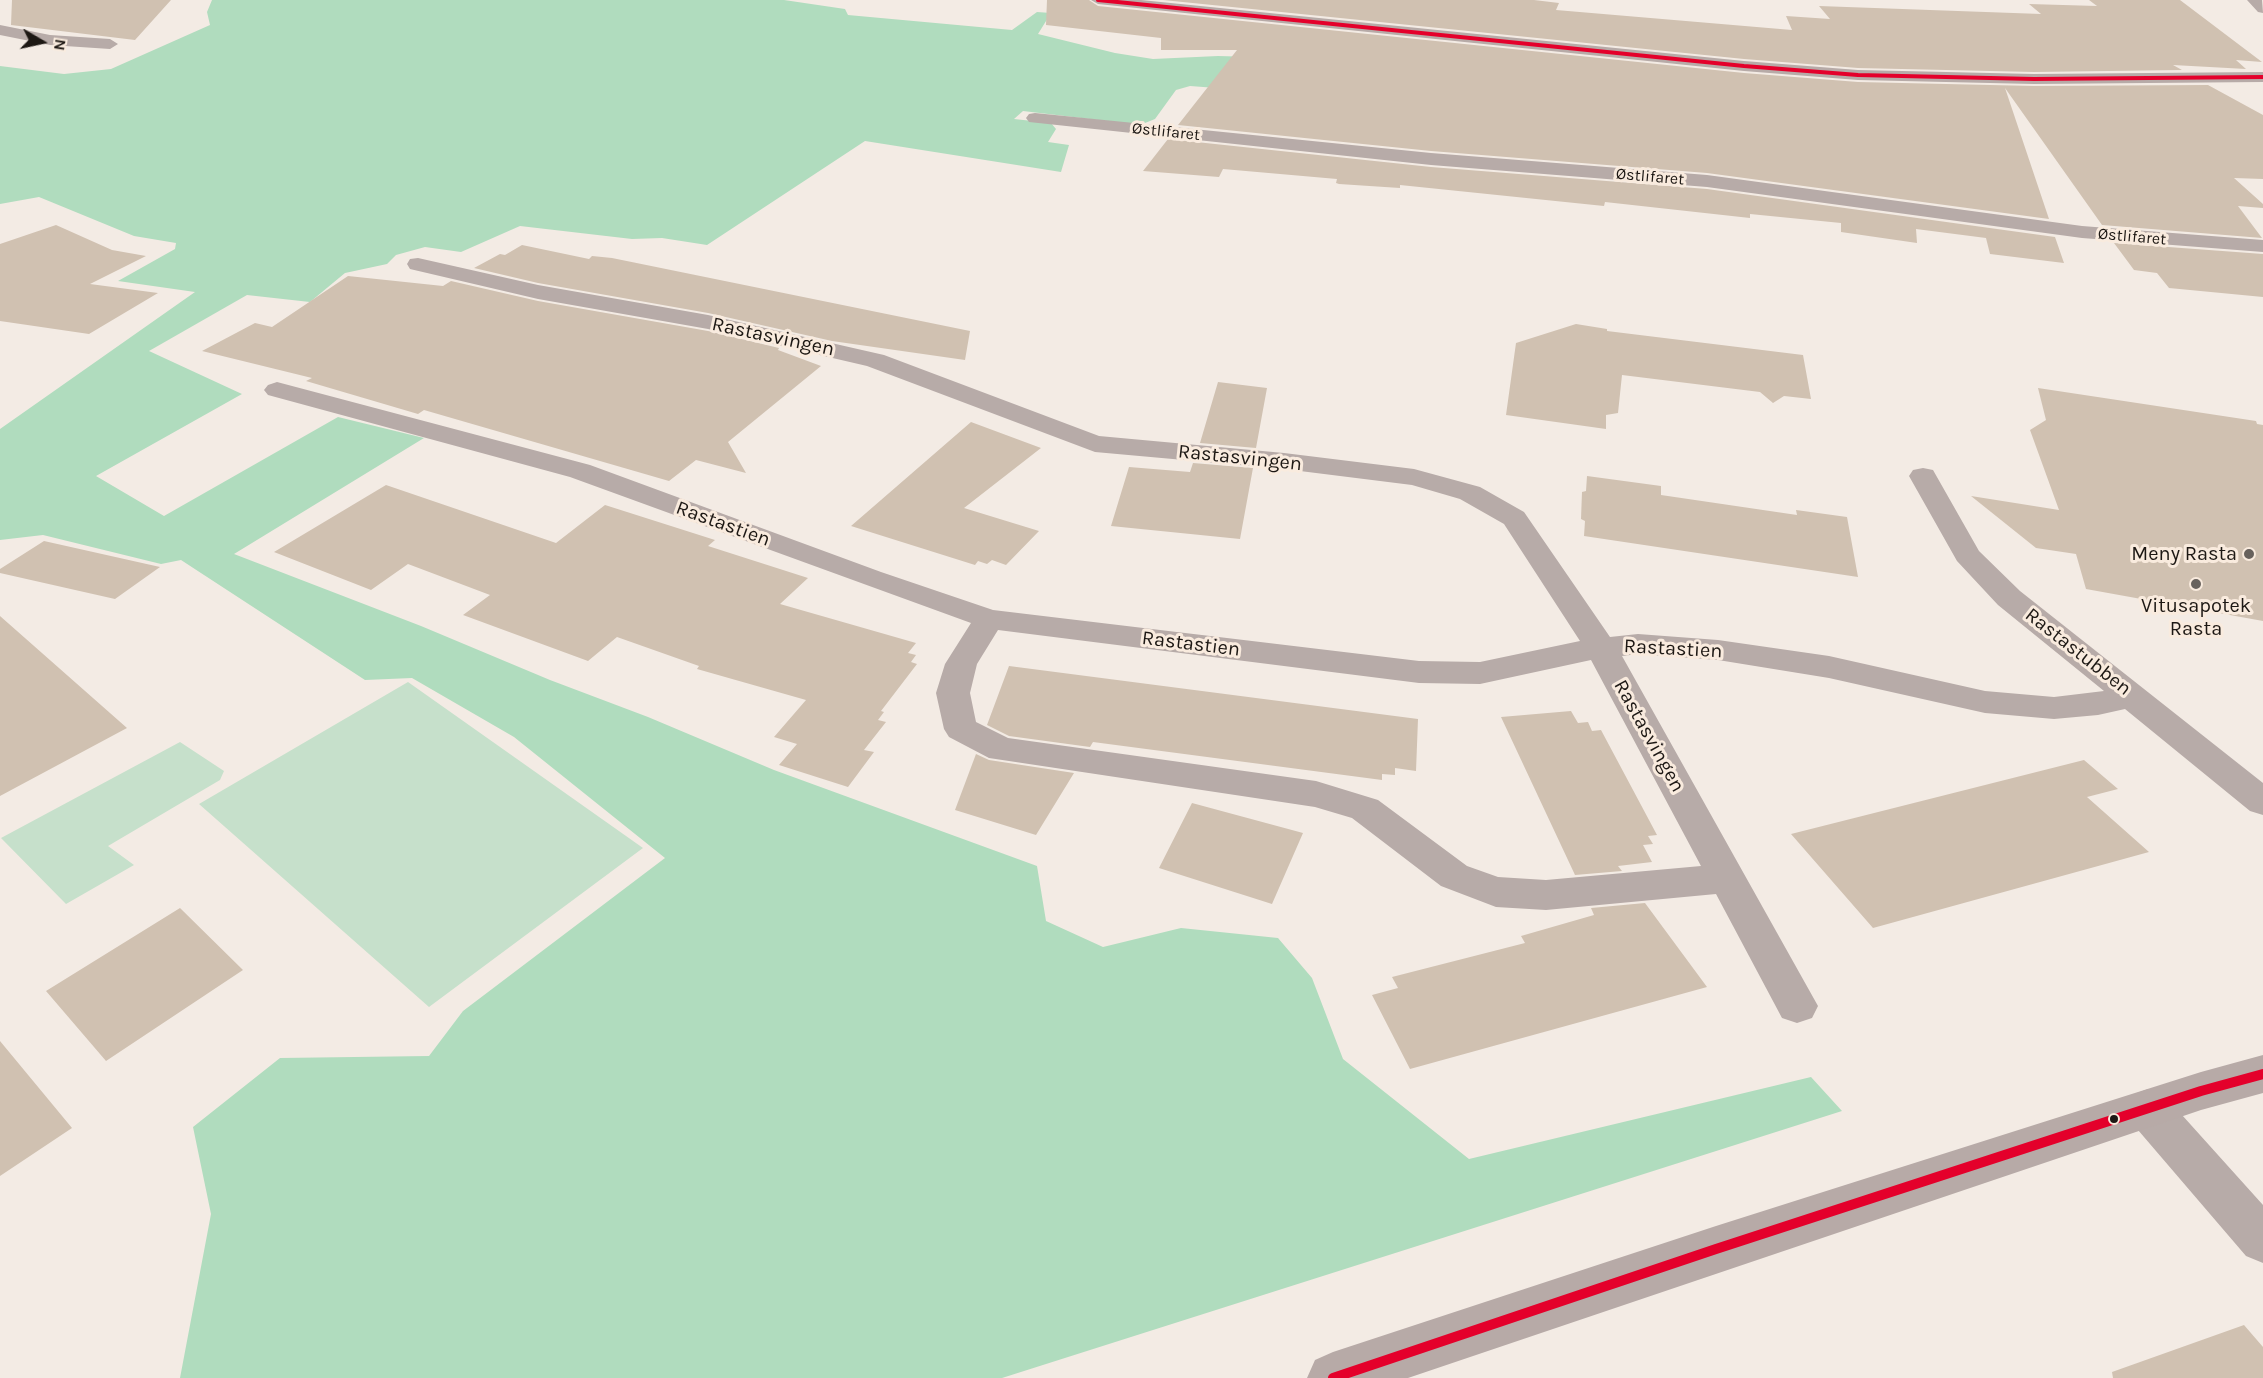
<!DOCTYPE html>
<meta charset="utf-8">
<style>
body{margin:0}
#map{position:relative;width:2263px;height:1378px;overflow:hidden;background:#f3ebe4;font-family:Karla,sans-serif}
canvas{display:block}
.north{position:absolute;left:12px;top:12px;width:60px;height:60px;-webkit-text-stroke:4px #f9ebde;paint-order:stroke;rotate:99deg;font-size:16px;font-weight:700;line-height:24px;text-align:center;color:#1d1814}
.north::after{content:'';display:block;margin:auto;width:21px;height:27px;background:#1d1814;clip-path:polygon(50% 0,100% 100%,50% 72%,0 100%)}
</style>
<div id="map">
<canvas width="2263" height="1378"></canvas>
<div class="north">N</div>
</div>
<script>
const c = document.querySelector('canvas').getContext('2d');
c.lineJoin = 'round';
function fill(path, color) { c.fillStyle = color; c.fill(path, 'evenodd'); }
const shape = rows => new Path2D(rows.map(r => 'M' + r).join(''));
function trace(path, color, width, dash) { c.strokeStyle = color; c.lineWidth = width; c.lineCap = dash ? 'butt' : 'round'; c.setLineDash(dash || []); c.stroke(path); }
function label(font, color, halo, rows, align = 'center') {
  c.font = font + ' Karla,sans-serif'; c.lineWidth = 6; c.setLineDash([]); c.textBaseline = 'middle'; c.strokeStyle = halo; c.fillStyle = color; for (const [text, x, y, turn = 0] of rows) {
    c.save(); c.translate(x, y); c.rotate((+turn || 0) * Math.PI / 180); c.textAlign = isNaN(turn) ? turn : align; if (halo) c.strokeText(text, 0, 0); c.fillText(text, 0, 0); c.restore();
  }
}
const green = shape([
 [408,682,643,848,429,1007,199,804],
 [180,742,224,771,220,780,108,846,134,865,66,904,1,838]
]);
const forest = shape([
 [212,0,784,0,845,9,848,15,1012,30,1037,12,1051,13,1038,34,1115,53,1153,59,1218,56,1294,58,1256,91,1190,86,1176,90,1155,119,1140,125,1023,111,1014,119,1051,123,1056,129,1048,142,1069,145,1061,172,865,141,707,245,662,238,632,239,520,226,461,252,425,247,396,255,387,264,345,273,310,302,247,295,149,351,242,394,96,476,164,516,338,417,424,438,234,554,421,626,550,680,648,717,774,770,1037,866,1046,921,1103,947,1181,928,1278,938,1312,978,1343,1059,1469,1159,1811,1077,1842,1111,1002,1378,180,1378,211,1214,193,1127,280,1058,429,1056,463,1011,665,858,514,737,412,678,365,680,181,560,161,564,43,535,0,540,0,429,195,292,118,281,175,249,176,243,134,236,39,197,0,204,0,66,64,74,111,69,210,25,207,12]
]);
const building = shape([
 [12,0,171,0,135,40,11,25],
 [1047,0,1089,0,1098,6,1744,73,1858,82,2034,86,2208,85,2263,115,2263,179,2234,178,2263,204,2263,208,2238,206,2262,238,2102,225,2005,88,2049,219,1707,173,1431,151,1178,125,1237,50,1161,50,1161,38,1046,25],
 [1163,0,1534,0,1559,3,1556,10,1792,30,1786,16,1830,19,1819,6,2041,14,2029,4,2097,6,2089,0,2180,0,2262,62,2236,60,2246,69,2173,65,2182,70,2034,72,1858,68,1744,59],
 [1168,139,1431,167,1707,189,2055,237,2064,263,1990,254,1986,238,1916,229,1917,243,1841,232,1841,223,1750,214,1750,218,1605,202,1604,206,1400,185,1400,188,1339,184,1336,183,1337,179,1223,169,1219,177,1143,171],
 [56,225,112,250,146,256,90,284,158,293,89,334,0,321,0,244],
 [2114,243,2263,254,2263,297,2169,288,2157,273,2134,270],
 [522,245,589,259,592,256,612,258,970,331,965,360,832,341,708,313,538,283,474,268,500,254,505,255],
 [348,276,443,286,451,281,538,301,708,331,779,348,778,350,821,366,728,442,746,473,696,460,669,481,424,410,418,414,306,381,312,378,202,351,255,323,272,327],
 [1576,324,1607,329,1607,331,1803,355,1811,399,1784,396,1773,403,1760,392,1622,375,1618,413,1606,415,1606,429,1506,415,1516,343],
 [1218,382,1267,388,1256,448,1200,443],
 [2038,388,2256,421,2257,424,2263,425,2263,621,2086,589,2076,554,2036,548,1971,496,2059,510,2030,430,2046,420],
 [971,422,1041,448,964,508,1039,531,1006,565,992,560,987,564,978,561,975,565,851,526],
 [1193,463,1253,468,1240,539,1111,526,1129,467,1190,472],
 [1587,476,1661,486,1661,495,1797,515,1796,510,1847,517,1858,577,1584,536,1585,521,1581,519,1582,492,1586,491],
 [386,485,556,543,605,505,715,540,708,546,808,578,780,604,916,643,908,653,916,655,911,662,917,664,881,711,884,712,878,720,886,722,864,750,874,752,848,787,779,765,797,744,774,737,806,700,697,669,699,666,617,637,588,661,463,615,490,595,408,564,371,590,274,552],
 [44,541,160,567,115,599,0,573,0,569],
 [0,616,127,728,0,796],
 [1009,666,1418,719,1416,771,1395,768,1395,775,1382,774,1382,780,1093,742,1090,747,1009,736,987,725],
 [1571,711,1578,723,1588,722,1592,731,1601,730,1657,835,1648,836,1653,844,1643,845,1652,862,1618,866,1622,871,1575,875,1501,717],
 [976,754,989,760,1074,773,1036,835,955,810],
 [2084,760,2118,789,2087,797,2149,852,1873,928,1791,834],
 [1192,803,1303,833,1272,904,1159,868],
 [1645,903,1707,987,1410,1069,1372,995,1398,988,1392,977,1525,943,1521,936,1594,915,1591,908],
 [180,908,243,970,106,1061,46,991],
 [0,1041,72,1128,0,1176],
 [2244,1325,2263,1347,2263,1378,2113,1378,2112,1372]
]);
const street = shape([
 [1091,0,1141,0,1744,61,1858,70,2034,74,2263,72,2263,82,2034,84,1858,80,1744,71,1098,4,1091,0],
 [2247,0,2262,0,2263,13,2258,12,2247,0],
 [0,25,50,35,110,39,118,44,110,49,50,45,0,35,0,25],
 [1035,113,1431,153,1707,175,2082,226,2263,240,2263,252,2082,238,1707,187,1431,165,1029,122,1026,118,1029,114,1035,113],
 [418,258,538,285,708,315,884,355,1099,436,1284,453,1414,469,1480,487,1524,512,1610,637,1638,634,1718,640,1829,656,1985,691,2054,697,2104,691,1998,605,1957,561,1909,476,1913,470,1923,468,1933,470,1979,551,2020,591,2263,783,2263,815,2250,811,2125,709,2098,715,2054,719,1985,713,1829,678,1718,660,1638,654,1622,656,1818,1006,1812,1018,1797,1023,1782,1018,1716,894,1546,910,1496,907,1441,886,1352,818,1315,807,989,758,949,737,944,729,936,693,945,664,971,623,570,477,268,395,264,390,268,385,277,382,590,465,881,572,993,610,1419,661,1480,662,1580,641,1504,524,1460,499,1412,485,1284,469,1095,452,867,366,708,329,538,299,410,269,407,264,410,259,418,258],
 [998,630,1419,683,1480,684,1591,660,1701,866,1546,880,1498,877,1467,866,1378,800,1316,781,1008,738,976,722,970,693,977,664,998,630],
 [2148,1089,2164,1095,2263,1205,2263,1263,2246,1256,2132,1123,2126,1109,2132,1095,2148,1089]
]);
const secondary = shape([
 [2263,1055,2263,1093,2201,1110,1408,1378,1307,1378,1315,1360,1333,1352,1716,1226,2201,1072,2263,1055]
]);
const bus1Far1 = shape([
 [1098,0,1744,66,1858,75,2034,79,2263,77]
]);
const bus1 = shape([
 [1333,1378,1716,1249,2201,1091,2263,1074]
]);
const markers = [
 [2249,554,6,"#68625d"],
 [2196,584,6,"#68625d"],
 [2114,1119,5,"#1d1814"]
];
const farStreetnames = [
 ["Østlifaret",1166,132,6],
 ["Østlifaret",1650,177,5],
 ["Østlifaret",2132,237,5]
];
const streetNames = [
 ["Rastasvingen",773,337,12],
 ["Rastasvingen",1240,458,6],
 ["Rastastien",723,524,20],
 ["Rastastien",1191,644,7],
 ["Rastastien",1673,649,3],
 ["Rastastubben",2078,652,38],
 ["Rastasvingen",1649,736,61]
];
const poiNames = [
 ["Meny Rasta",2237,554],
 ["Vitusapotek",2196,606,"center"],
 ["Rasta",2196,629,"center"]
];
fill(green, '#c6e0cb');
fill(forest, '#b0dcbe');
fill(building, '#d0c1b1');
fill(street, '#b7aba8');
fill(secondary, '#b7aaa7');
trace(bus1Far1, '#e4002b', 4);
trace(bus1, '#e4002b', 10);
for (const [x, y, r, color] of markers) { const dot = new Path2D(); dot.arc(x, y, r, 0, 2 * Math.PI); c.fillStyle = color; c.fill(dot); trace(dot, '#f9ebde', 2); }
label('16px', '#1d1814', '#f9ebde', farStreetnames);
label('20px', '#1d1814', '#f9ebde', streetNames);
label('20px', '#1d1814', '#f9ebde', poiNames, 'right');
</script>
